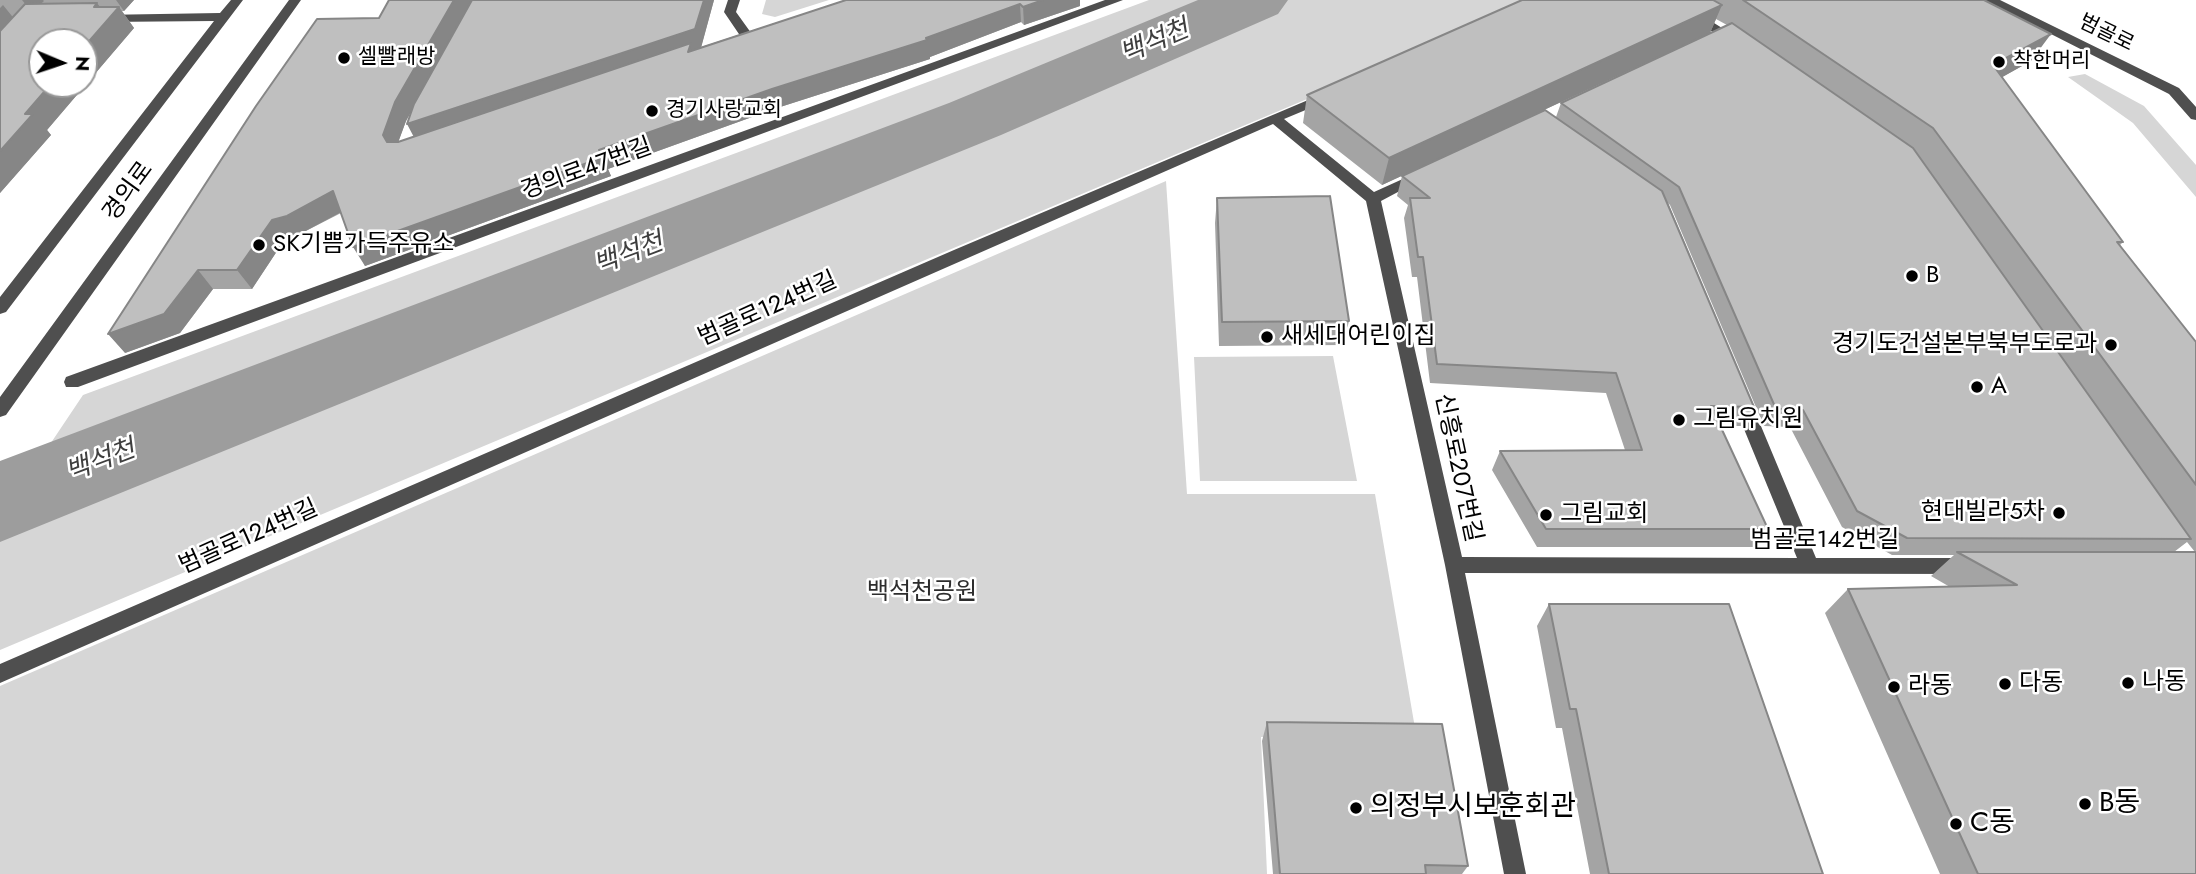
<!DOCTYPE html>
<meta charset="utf-8">
<style>
body{margin:0}
#map{position:relative;width:2196px;height:874px;overflow:hidden;background:#fff;font-family:Jost,sans-serif}
canvas{display:block}
.north{position:absolute;left:28px;top:28px;width:70px;height:70px;box-sizing:border-box;background:#fff;border:2px solid #999;border-radius:50%;rotate:92deg;font-size:19px;font-weight:700;line-height:28px;text-align:center;color:#000}
.north::after{content:'';display:block;margin:auto;width:24px;height:32px;background:#000;clip-path:polygon(50% 0,100% 100%,50% 72%,0 100%)}
</style>
<div id="map">
<canvas width="2196" height="874"></canvas>
<div class="north">N</div>
</div>
<script>
const c = document.querySelector('canvas').getContext('2d');
c.lineJoin = 'round';
function fill(path, color) { c.fillStyle = color; c.fill(path, 'evenodd'); }
const shape = rows => new Path2D(rows.map(r => 'M' + r).join(''));
function trace(path, color, width, dash) { c.strokeStyle = color; c.lineWidth = width; c.lineCap = dash ? 'butt' : 'round'; c.setLineDash(dash || []); c.stroke(path); }
function label(font, color, halo, rows, align = 'center') {
  c.font = font + ' Jost,"Noto Sans KR",sans-serif'; c.lineWidth = 5; c.setLineDash([]); c.textBaseline = 'middle'; c.strokeStyle = halo; c.fillStyle = color; for (const [text, x, y, turn = 0] of rows) {
    c.save(); c.translate(x, y); c.rotate((+turn || 0) * Math.PI / 180); c.textAlign = isNaN(turn) ? turn : align; if (halo) c.strokeText(text, 0, 0); c.fillText(text, 0, 0); c.restore();
  }
}
const green = shape([
 [766,0,829,0,775,17,762,14],
 [1149,0,1542,0,0,650,0,519,83,395],
 [2085,74,2144,106,2196,165,2196,197,2133,123,2068,77],
 [1166,181,1187,494,1375,494,1416,734,1261,737,1267,874,0,874,0,686],
 [1333,356,1357,481,1200,481,1194,357]
]);
const river = shape([
 [1198,0,1288,0,1278,14,1001,135,0,542,0,461,949,103,1198,0]
]);
const minor = shape([
 [231,0,243,0,6,312,0,314,0,297,214,21,104,22,100,21,100,15,220,13,231,0],
 [289,0,301,0,6,415,0,417,0,397,289,0],
 [728,0,740,0,736,12,754,37,753,40,743,40,724,12,728,0],
 [1105,0,1123,0,78,387,66,387,64,382,66,377,1105,0],
 [1662,0,1677,0,1743,41,1737,45,1732,44,1662,0],
 [1984,0,2000,0,2179,88,2196,107,2196,120,2191,119,2169,94,1984,0],
 [1327,92,1334,96,1332,99,1284,119,1374,192,1416,173,1421,171,1428,176,1381,201,1462,557,1797,558,1730,395,1733,390,1739,388,1745,390,1748,395,1816,558,1965,558,1972,560,1974,566,1972,572,1965,574,1465,573,1526,874,1504,874,1445,565,1366,201,1273,124,0,683,0,664,954,250,1327,92]
]);
const wall = shape([
 [0,0,134,0,124,11,122,11,134,28,47,130,51,135,0,193],
 [714,0,701,47,846,0,1080,6,1024,25,1021,22,930,57,930,59,777,108,608,169,611,176,365,266,341,213,300,234,285,239,252,289,213,289,180,333,125,353,379,18],
 [413,108,414,136,398,142,406,121],
 [1522,0,1984,0,2031,61,2002,77,2123,242,2120,245,2196,342,2196,874,1940,874,1825,613,1848,589,1950,587,1931,576,1954,555,1892,555,1842,527,1790,427,1764,426,1670,205,1668,203,1754,407,1741,426,1720,426,1768,529,1753,547,1537,547,1492,470,1500,451,1625,450,1606,393,1430,383,1417,277,1412,277,1404,218,1408,205,1397,196,1402,176,1556,117,1561,103,1727,25,1716,19,1710,33,1382,185,1303,123,1307,95],
 [2187,542,2195,552,2174,552],
 [1217,198,1349,321,1343,345,1219,346,1215,223],
 [1549,604,1823,874,1590,874,1562,728,1556,728,1537,626],
 [1267,722,1468,866,1462,874,1273,874,1262,741]
]);
const shadedWall = shape([
 [22,0,43,0,44,1,32,12],
 [116,0,134,0,124,11],
 [454,0,474,0,406,121,394,154,383,135,395,102],
 [704,0,714,0,701,48,417,143,407,124],
 [1043,0,1080,0,1080,6,1024,25,1023,7],
 [97,3,109,19,119,7,134,28,47,130,51,135,0,193,0,151,25,114,51,84,84,84,84,47,94,7],
 [1020,4,1021,22,930,57,930,59,777,108,608,169,611,176,365,266,353,247,599,150,772,89],
 [3,5,20,26,0,46,0,8],
 [1722,5,1710,33,1382,185,1389,158],
 [2051,34,2031,61,1974,93,1993,65],
 [333,191,345,210,300,234,285,239,252,289,237,270,272,220],
 [198,270,213,289,180,333,125,353,108,334]
]);
const building = shape([
 [389,0,454,0,395,102,383,135,387,142,398,142,691,43,688,52,846,0,1043,0,1023,7,1020,4,926,38,927,40,772,89,599,150,604,157,353,247,333,191,287,216,272,220,237,270,198,270,164,314,108,334,256,106,317,19,379,18,389,0],
 [472,0,704,0,695,29,407,124,414,104,472,0],
 [1522,0,1713,0,1722,5,1389,158,1307,95,1522,0],
 [1743,0,1984,0,2051,34,1993,65,2123,242,2117,242,2196,342,2196,485,1933,128,1743,0],
 [97,3,94,7,119,7,84,47,84,42,42,42,42,84,51,84,25,114,33,114,0,151,0,31,25,4,97,3],
 [1732,23,1913,148,2191,539,1907,538,1857,511,1803,410,1776,409,1679,187,1561,103,1732,23],
 [1545,110,1662,191,1754,407,1711,406,1768,529,1546,529,1500,451,1642,450,1616,373,1437,364,1423,257,1418,257,1410,198,1430,198,1402,176,1545,110],
 [1330,196,1349,321,1222,322,1217,198,1330,196],
 [1957,552,2196,552,2196,874,1978,874,1848,589,2017,585,1957,552],
 [1549,604,1729,604,1823,874,1609,874,1576,709,1570,709,1549,604],
 [1267,722,1442,724,1468,866,1425,865,1426,874,1280,874,1267,722]
]);
const markers = [
 [344,58,7,"#000"],
 [1999,62,7,"#000"],
 [652,111,7,"#000"],
 [259,245,7,"#000"],
 [1912,276,7,"#000"],
 [1267,337,7,"#000"],
 [2111,345,7,"#000"],
 [1977,387,7,"#000"],
 [1679,420,7,"#000"],
 [2059,513,7,"#000"],
 [1546,515,7,"#000"],
 [2128,683,7,"#000"],
 [2005,684,7,"#000"],
 [1894,687,7,"#000"],
 [2085,804,7,"#000"],
 [1356,808,7,"#000"],
 [1956,824,7,"#000"]
];
const farStreetnames = [
 ["범골로",2106,34,26]
];
const farPoinames = [
 ["셀빨래방",358,58],
 ["착한머리",2013,62],
 ["경기사랑교회",666,111]
];
const streetNames = [
 ["경의로47번길",587,170,-20],
 ["경의로",129,192,-54],
 ["범골로124번길",768,310,-24],
 ["신흥로207번길",1457,468,78],
 ["범골로124번길",249,538,-24],
 ["범골로142번길",1825,541]
];
const poiNames = [
 ["SK기쁨가득주유소",273,245],
 ["B",1926,276],
 ["새세대어린이집",1281,337],
 ["경기도건설본부북부도로과",2097,345,"right"],
 ["A",1991,387],
 ["그림유치원",1693,420],
 ["현대빌라5차",2045,513,"right"],
 ["그림교회",1560,515],
 ["나동",2142,683],
 ["다동",2019,684],
 ["라동",1908,687]
];
const parkNames = [
 ["백석천공원",922,593]
];
const waterNames = [
 ["백석천",1155,43,-23],
 ["백석천",629,255,-21],
 ["백석천",101,462,-21]
];
const nearPoinames = [
 ["B동",2099,804],
 ["의정부시보훈회관",1370,808],
 ["C동",1970,824]
];
fill(green, '#d6d6d6');
fill(river, '#9d9d9d');
fill(minor, '#4f4f4f');
fill(wall, '#a4a4a4');
fill(shadedWall, '#868686');
fill(building, '#bfbfbf');
trace(building, '#868686', 2);
for (const [x, y, r, color] of markers) { const dot = new Path2D(); dot.arc(x, y, r, 0, 2 * Math.PI); c.fillStyle = color; c.fill(dot); trace(dot, '#fff', 2.5); }
label('21px', '#000', '#fff', farStreetnames);
label('21px', '#000', '#fff', farPoinames, 'left');
label('24px', '#000', '#fff', streetNames);
label('24px', '#000', '#fff', poiNames, 'left');
label('24px', '#2d2d2d', '#fff', parkNames);
label('italic 26px', '#3e3e3e', '#fff', waterNames);
label('28px', '#000', '#fff', nearPoinames, 'left');
</script>
